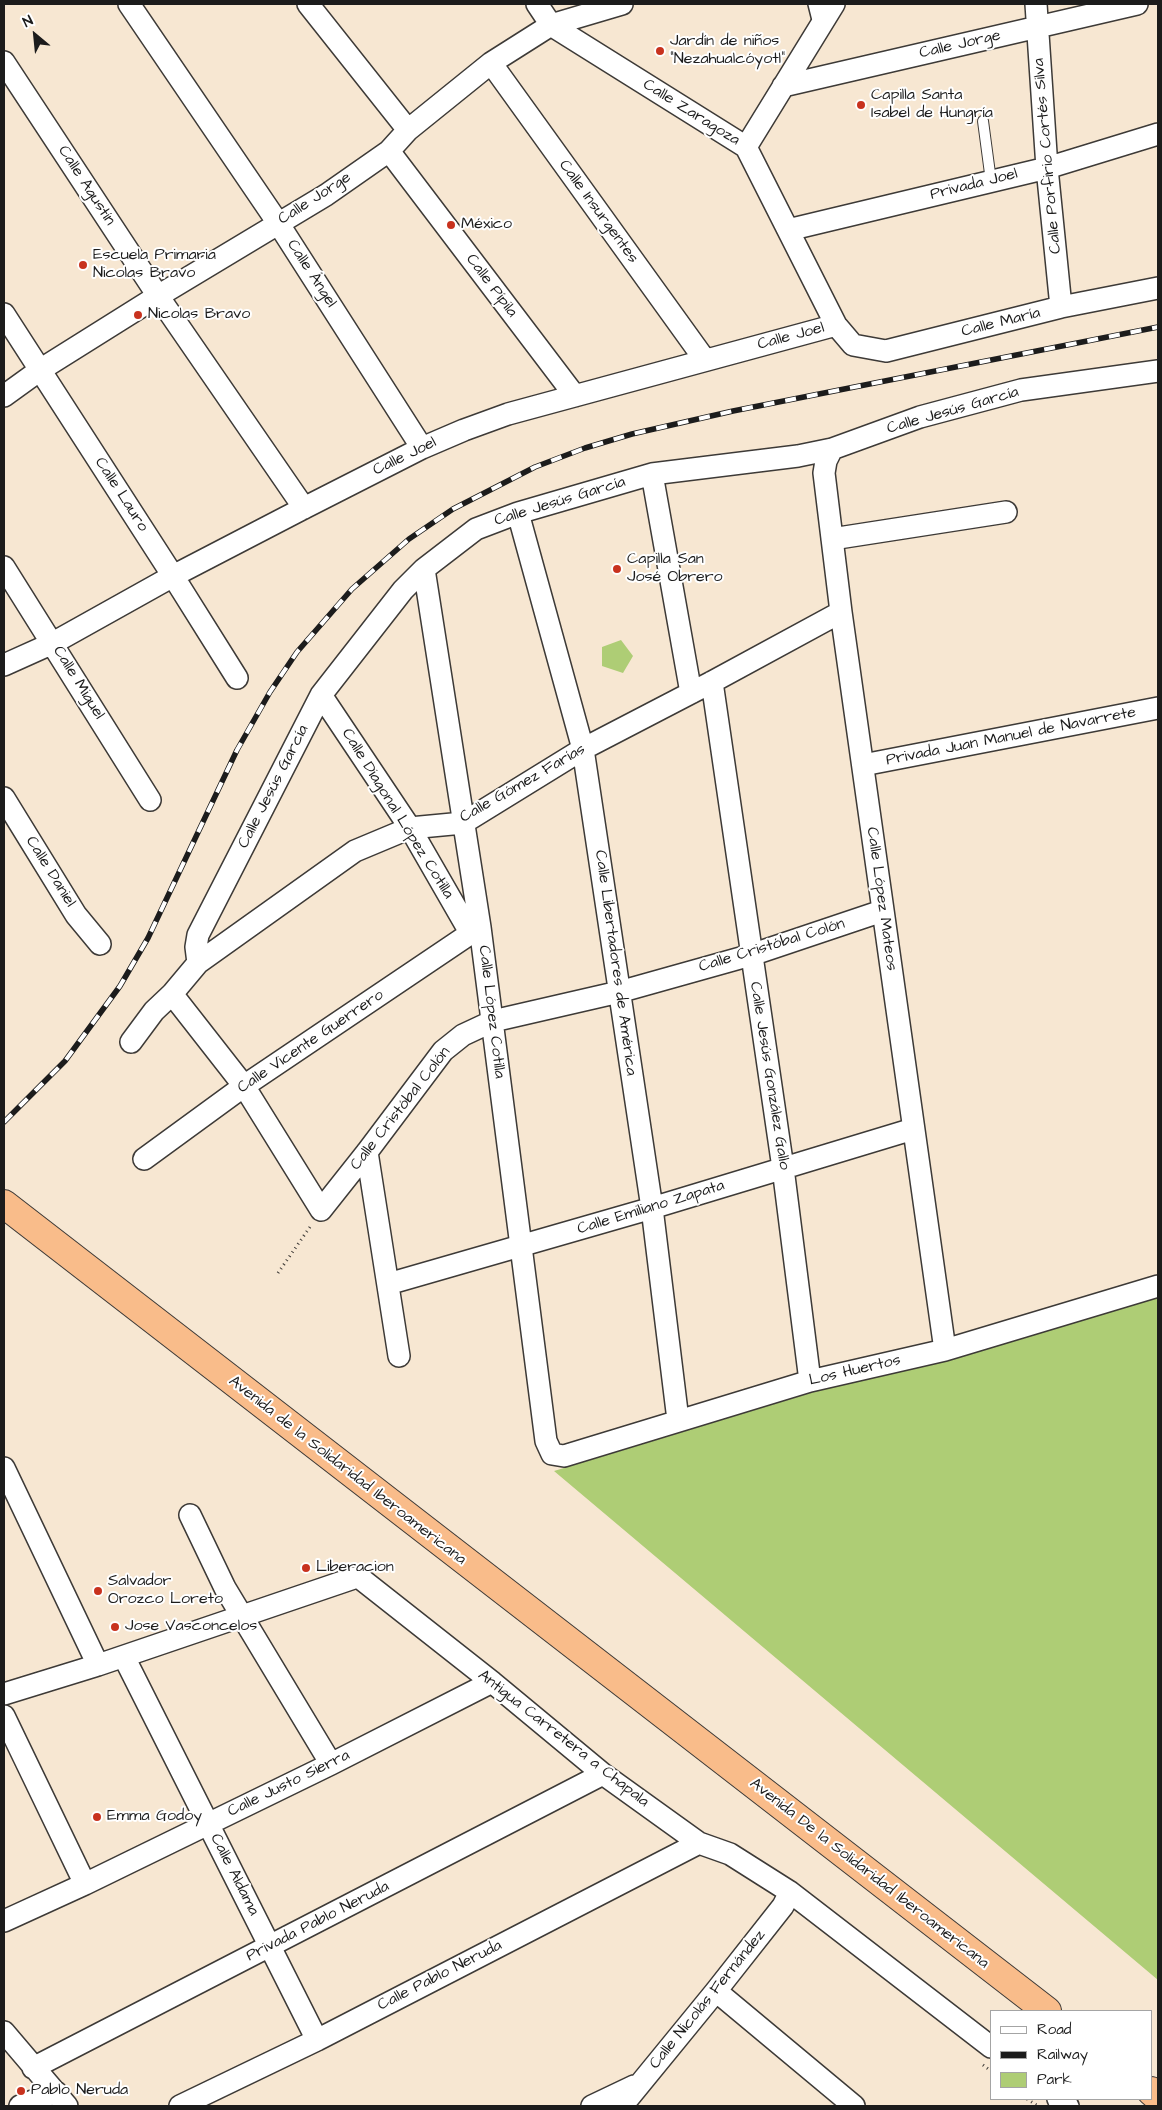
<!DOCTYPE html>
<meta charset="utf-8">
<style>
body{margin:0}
#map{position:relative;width:1162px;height:2110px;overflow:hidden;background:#f7e7d2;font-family:"Architects Daughter",sans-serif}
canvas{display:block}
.frame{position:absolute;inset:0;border:5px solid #1c1c1c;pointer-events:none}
.legend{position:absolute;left:990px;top:2010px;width:162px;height:90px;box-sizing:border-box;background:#fff;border:1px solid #a4a4a4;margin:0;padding:6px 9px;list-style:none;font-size:15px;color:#1c1c1c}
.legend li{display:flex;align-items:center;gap:10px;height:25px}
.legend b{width:25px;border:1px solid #a4a4a4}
.north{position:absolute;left:10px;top:10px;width:50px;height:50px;-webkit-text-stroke:4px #fff;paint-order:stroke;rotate:332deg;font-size:14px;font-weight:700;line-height:20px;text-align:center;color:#1c1c1c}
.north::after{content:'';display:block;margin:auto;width:18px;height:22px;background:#1c1c1c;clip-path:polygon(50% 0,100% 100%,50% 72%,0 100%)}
</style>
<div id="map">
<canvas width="1162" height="2110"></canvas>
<div class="frame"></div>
<ul class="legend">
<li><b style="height:6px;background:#fff"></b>Road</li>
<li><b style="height:6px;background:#1c1c1c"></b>Railway</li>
<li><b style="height:14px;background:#aecd75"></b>Park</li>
</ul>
<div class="north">N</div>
</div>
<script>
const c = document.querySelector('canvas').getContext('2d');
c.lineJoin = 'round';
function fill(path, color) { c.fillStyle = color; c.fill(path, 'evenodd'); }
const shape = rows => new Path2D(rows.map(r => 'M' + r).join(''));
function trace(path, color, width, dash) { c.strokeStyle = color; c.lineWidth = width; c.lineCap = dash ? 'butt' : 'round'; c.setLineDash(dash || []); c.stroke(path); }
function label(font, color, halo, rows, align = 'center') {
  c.font = font + ' "Architects Daughter",sans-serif'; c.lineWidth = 4; c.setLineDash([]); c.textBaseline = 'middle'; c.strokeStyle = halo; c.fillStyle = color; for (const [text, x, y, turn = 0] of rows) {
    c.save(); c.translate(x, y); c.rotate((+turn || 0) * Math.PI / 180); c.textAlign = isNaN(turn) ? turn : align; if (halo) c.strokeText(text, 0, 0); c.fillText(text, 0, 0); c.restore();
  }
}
const green = shape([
 [621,640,633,656,623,673,602,666,602,647],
 [1158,1287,1158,1980,554,1471]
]);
const path = shape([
 [278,1273,312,1224],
 [983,2065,991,2071],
 [1027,2099,1038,2106]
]);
const service = shape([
 [983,121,991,181]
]);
const pedestrian = shape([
 [816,4,821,24]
]);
const minor = shape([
 [129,4,278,223,422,448],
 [308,4,408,130],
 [537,4,551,25,746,147,836,325,853,345,886,351,1061,307,1158,288],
 [1036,4,1047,168,1061,307],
 [4,62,158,296,304,508],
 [491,63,705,360],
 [783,86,1137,4],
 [746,147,834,4],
 [389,151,575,396],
 [788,230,1047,168,1158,134],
 [4,314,173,576,237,678],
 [4,396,40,370,158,296,326,195,389,151,408,130,491,63,551,25,622,4],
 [832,449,826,461,824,473,841,612,945,1350],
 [652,474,691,693],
 [518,513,583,749,652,1208,678,1420],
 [832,539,1006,512],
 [4,567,150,800],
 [424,569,480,927,546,1441,552,1454,564,1456,810,1381,945,1350,1158,1286],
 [4,665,53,643,173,576,304,508,422,448,464,430,508,414,836,325],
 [712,682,783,1168,810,1381],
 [321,695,410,828,471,934],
 [863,765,1158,708],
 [4,798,76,915,100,944],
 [198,963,196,947,198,935,321,695,403,590,424,569,476,529,518,513,652,474,798,456,832,449,920,417,1021,390,1158,371],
 [172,994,244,1086,321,1210,367,1152,443,1051,463,1035,493,1021,619,992,751,955,882,911],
 [131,1042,154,1011,172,994,198,963,355,851,410,828,463,823,583,749,712,682,841,612],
 [367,1152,399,1356],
 [144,1159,244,1086,480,927],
 [388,1284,652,1208,913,1129],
 [4,1468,98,1665],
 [190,1515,225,1588,331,1764],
 [124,1657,317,2040],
 [4,1694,98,1665,354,1578,360,1578,492,1682,603,1774,699,1843,730,1854,790,1892,991,2047],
 [4,1716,85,1884],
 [4,1921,85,1884,331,1764,492,1682],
 [716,1991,854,2106],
 [4,2032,67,2106],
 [33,2068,603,1774],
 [1058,2099,1068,2106],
 [20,2106,56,2092],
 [180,2106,317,2040,699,1843],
 [592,2106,634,2086],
 [622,2106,716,1991,783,1906,790,1892]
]);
const trunk = shape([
 [4,1204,1047,2011],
 [1151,2091,1158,2097]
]);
const rail = shape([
 [4,1122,65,1061,120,986,148,938,237,750,270,692,297,652,352,589,409,539,453,509,535,467,585,448,632,434,733,411,1158,327]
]);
const markers = [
 [660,51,5,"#c8321e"],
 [861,105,5,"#c8321e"],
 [451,225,5,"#c8321e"],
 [83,265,5,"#c8321e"],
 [138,315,5,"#c8321e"],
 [617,569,5,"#c8321e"],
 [306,1568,5,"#c8321e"],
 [98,1591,5,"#c8321e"],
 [115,1627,5,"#c8321e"],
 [97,1817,5,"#c8321e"],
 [21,2091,5,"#c8321e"]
];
const poiNames = [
 ["Jardín de niños",670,42],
 ["\"Nezahualcóyotl\"",670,60],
 ["Capilla Santa",871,96],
 ["Isabel de Hungría",871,114],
 ["México",461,225],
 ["Escuela Primaria",93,256],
 ["Nicolas Bravo",93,274],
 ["Nicolas Bravo",148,315],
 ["Capilla San",627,560],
 ["José Obrero",627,578],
 ["Liberacion",316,1568],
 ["Salvador",108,1582],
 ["Orozco Loreto",108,1600],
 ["Jose Vasconcelos",125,1627],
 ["Emma Godoy",107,1817],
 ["Pablo Neruda",31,2091]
];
const streetNames = [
 ["Calle Jorge",960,45,-13],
 ["Calle Zaragoza",691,113,32],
 ["Calle Porfirio Cortés Silva",1048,156,-95],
 ["Privada Joel",974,185,-14],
 ["Calle Agustín",86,186,57],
 ["Calle Jorge",315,199,-33],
 ["Calle Insurgentes",598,212,54],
 ["Calle Ángel",311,274,57],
 ["Calle Pípila",491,286,53],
 ["Calle María",1001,323,-14],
 ["Calle Joel",791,337,-15],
 ["Calle Jesús García",953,411,-16],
 ["Calle Joel",405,457,-26],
 ["Calle Lauro",121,495,57],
 ["Calle Jesús García",560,502,-17],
 ["Calle Miguel",78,683,58],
 ["Privada Juan Manuel de Navarrete",1011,737,-11],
 ["Calle Gómez Farías",523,784,-30],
 ["Calle Jesús García",274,787,-63],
 ["Calle Diagonal López Cotilla",397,814,58],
 ["Calle Daniel",50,872,58],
 ["Calle López Mateos",881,899,82],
 ["Calle Cristóbal Colón",772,946,-17],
 ["Calle Libertadores de América",615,963,82],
 ["Calle López Cotilla",491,1012,83],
 ["Calle Vicente Guerrero",311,1042,-34],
 ["Calle Jesús González Gallo",769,1076,81],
 ["Calle Cristóbal Colón",401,1109,-52],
 ["Calle Emiliano Zapata",651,1208,-17],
 ["Los Huertos",855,1371,-13],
 ["Avenida de la Solidaridad Iberoamericana",347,1471,38],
 ["Antigua Carretera a Chapala",563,1739,38],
 ["Calle Justo Sierra",289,1784,-26],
 ["Avenida De la Solidaridad Iberoamericana",869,1874,38],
 ["Calle Aldama",234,1875,63],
 ["Privada Pablo Neruda",318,1922,-27],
 ["Calle Pablo Neruda",440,1976,-27],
 ["Calle Nicolás Fernández",708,2000,-51]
];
fill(green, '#aecd75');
trace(service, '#3d3a37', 12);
trace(pedestrian, '#3d3a37', 18);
trace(minor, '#3d3a37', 24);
trace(trunk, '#3d3a37', 30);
trace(path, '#3d3a37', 3, [1, 4]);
trace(service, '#fff', 10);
trace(pedestrian, '#fff', 15);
trace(minor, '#fff', 21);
trace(trunk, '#f9bc8a', 28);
trace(rail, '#1c1c1c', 5.5);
trace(rail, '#fff', 4, [11]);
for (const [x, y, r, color] of markers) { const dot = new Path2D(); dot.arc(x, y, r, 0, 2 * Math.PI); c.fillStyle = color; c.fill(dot); trace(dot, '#fff', 2); }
label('16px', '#1c1c1c', '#fff', poiNames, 'left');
label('16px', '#1c1c1c', '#fff', streetNames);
</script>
